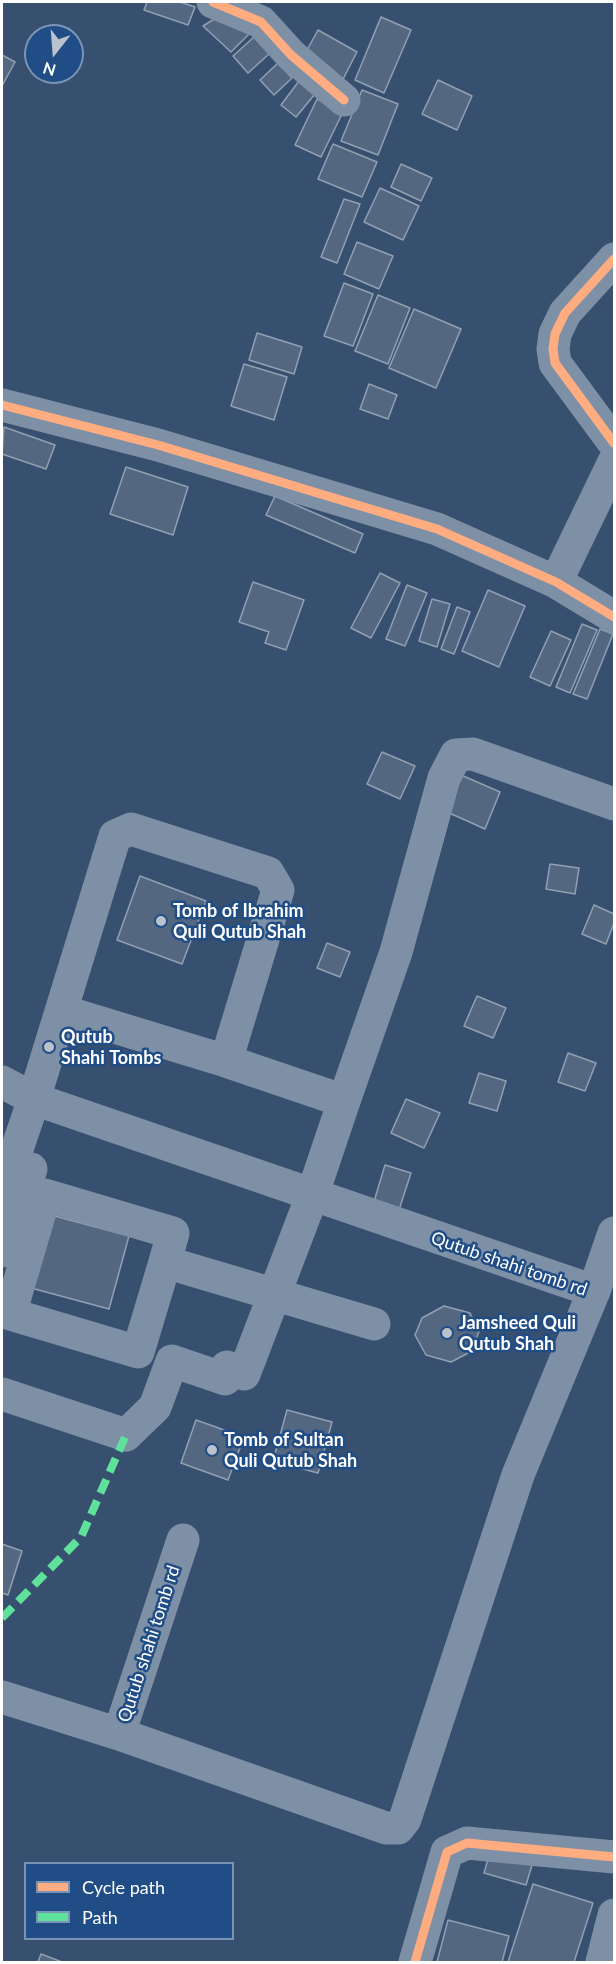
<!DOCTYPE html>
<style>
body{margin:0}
#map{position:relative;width:616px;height:1964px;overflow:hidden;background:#38506f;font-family:Lato,sans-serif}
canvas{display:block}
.frame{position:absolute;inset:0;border:3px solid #fff;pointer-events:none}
.legend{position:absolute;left:24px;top:1862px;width:210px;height:78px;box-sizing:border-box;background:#214d86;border:2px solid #7a94b6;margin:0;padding:8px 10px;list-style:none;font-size:18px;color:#fff}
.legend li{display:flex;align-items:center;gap:12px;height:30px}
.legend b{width:30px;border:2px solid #7a94b6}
.north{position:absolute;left:24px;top:24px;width:60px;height:60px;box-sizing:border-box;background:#214d86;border:2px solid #7a94b6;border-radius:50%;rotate:197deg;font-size:16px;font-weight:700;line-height:24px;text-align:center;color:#fff}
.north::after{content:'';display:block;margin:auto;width:21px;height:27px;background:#b9c2cd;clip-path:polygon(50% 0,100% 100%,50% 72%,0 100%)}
</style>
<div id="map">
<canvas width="616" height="1964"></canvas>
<div class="frame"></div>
<ul class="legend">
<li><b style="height:8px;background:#ffac80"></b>Cycle path</li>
<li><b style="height:8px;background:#60e19b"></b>Path</li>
</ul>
<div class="north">N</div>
</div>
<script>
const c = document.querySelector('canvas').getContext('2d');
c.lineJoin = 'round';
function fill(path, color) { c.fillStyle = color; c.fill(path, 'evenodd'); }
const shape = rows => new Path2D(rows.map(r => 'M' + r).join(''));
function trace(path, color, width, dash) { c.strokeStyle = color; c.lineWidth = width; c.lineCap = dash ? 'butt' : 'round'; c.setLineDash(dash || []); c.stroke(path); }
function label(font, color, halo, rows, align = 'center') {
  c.font = font + ' Lato,sans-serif'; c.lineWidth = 5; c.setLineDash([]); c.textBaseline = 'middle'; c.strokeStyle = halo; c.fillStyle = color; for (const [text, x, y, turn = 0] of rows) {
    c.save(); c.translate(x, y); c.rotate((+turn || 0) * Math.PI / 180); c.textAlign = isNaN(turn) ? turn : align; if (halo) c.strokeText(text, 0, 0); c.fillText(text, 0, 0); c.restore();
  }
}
const building = shape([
 [147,2,180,2,195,7,188,25,144,10,147,2],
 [227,11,250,33,231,52,203,26,227,11],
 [381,17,411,30,384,93,355,80,381,17],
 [318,30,357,52,341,83,301,61,318,30],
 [254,37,270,53,248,73,233,56,254,37],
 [2,55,15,62,2,86,2,55],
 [278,63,292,78,274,95,260,80,278,63],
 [438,80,472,96,457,130,422,114,438,80],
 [299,81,315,94,296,117,281,105,299,81],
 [362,90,398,104,378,155,341,141,362,90],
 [317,99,343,112,321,157,295,145,317,99],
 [333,144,377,162,362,197,318,179,333,144],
 [401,164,432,178,421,201,391,187,401,164],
 [380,188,419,206,403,240,364,222,380,188],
 [344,199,360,204,337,263,321,257,344,199],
 [357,242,393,256,379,289,344,274,357,242],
 [344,283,373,294,353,346,324,336,344,283],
 [378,295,410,308,388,364,355,351,378,295],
 [414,309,461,329,436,388,389,368,414,309],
 [257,333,302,347,294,374,249,360,257,333],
 [244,364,287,377,274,420,231,406,244,364],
 [369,384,397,395,388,419,360,409,369,384],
 [4,427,55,445,46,469,2,454,4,427],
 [126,467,188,487,173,535,110,514,126,467],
 [275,496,363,534,355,553,266,515,275,496],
 [380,573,400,583,371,638,351,628,380,573],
 [253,582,304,600,286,650,265,643,269,632,239,622,253,582],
 [407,585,427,593,405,646,386,639,407,585],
 [488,590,525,606,499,667,462,651,488,590],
 [432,599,450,604,437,647,419,641,432,599],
 [457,607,470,612,454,654,441,649,457,607],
 [582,624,597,630,570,693,556,687,582,624],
 [600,629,613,634,587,699,573,694,600,629],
 [551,631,571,640,550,686,530,677,551,631],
 [382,752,415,766,400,799,367,784,382,752],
 [461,775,500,792,485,829,445,811,461,775],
 [550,864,579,868,575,894,546,889,550,864],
 [140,876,206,901,182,964,117,940,140,876],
 [594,905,614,914,614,923,606,944,582,934,594,905],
 [327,943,350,952,340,977,317,968,327,943],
 [477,996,506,1008,493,1038,464,1026,477,996],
 [568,1053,596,1063,585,1091,558,1082,568,1053],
 [479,1073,506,1081,497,1111,469,1103,479,1073],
 [406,1099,440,1113,424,1148,391,1133,406,1099],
 [385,1165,411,1173,397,1216,372,1208,385,1165],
 [51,1215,129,1236,109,1309,31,1288,51,1215],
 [444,1306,470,1313,479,1331,472,1351,451,1362,426,1355,415,1335,422,1318,444,1306],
 [287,1410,332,1422,318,1473,273,1461,287,1410],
 [196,1420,244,1437,228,1480,181,1463,196,1420],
 [2,1544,22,1551,8,1595,2,1593,2,1544],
 [490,1852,532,1865,526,1885,484,1873,490,1852],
 [533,1884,593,1903,574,1962,508,1962,533,1884],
 [448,1920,509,1936,502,1962,437,1962,448,1920],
 [41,1954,62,1962,38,1962,41,1954]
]);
const minor = shape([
 [213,2,261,22,291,55,344,100],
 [614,259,565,313,555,334,553,349,555,363,614,443],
 [2,405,158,445,437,529,556,582,614,617],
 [556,582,614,462],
 [2,1082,34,1099,594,1291],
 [344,1101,396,952,444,778,456,755,473,754,614,804],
 [2,1193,34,1099,115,836,131,829,268,873,278,890,226,1061,62,1011],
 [2,1251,31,1169],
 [165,1262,173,1233,45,1195,10,1314,138,1352,165,1262,374,1324],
 [2,1394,126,1435,155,1407,172,1361,225,1379,227,1367,244,1374,312,1196,344,1101,226,1061],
 [2,1697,119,1734,183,1540],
 [119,1734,386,1828,398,1828,405,1819,518,1475,594,1291,614,1233],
 [415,1962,447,1852,467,1843,614,1857],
 [602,1962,614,1915]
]);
const quiet = shape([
 [2,1618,81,1537,126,1435]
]);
const cycleway = shape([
 [213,2,261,22,291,55,344,100],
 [614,259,565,313,555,334,553,349,555,363,614,443],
 [2,405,158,445,437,529,556,582,614,617],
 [415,1962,447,1852,467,1843,614,1857]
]);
const markers = [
 [161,921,6,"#b9c2cd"],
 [49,1047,6,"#b9c2cd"],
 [447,1333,6,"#b9c2cd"],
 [212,1450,6,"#b9c2cd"]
];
const poiNames = [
 ["Tomb of Ibrahim",173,911],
 ["Quli Qutub Shah",173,932],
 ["Qutub",61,1037],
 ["Shahi Tombs",61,1058],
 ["Jamsheed Quli",459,1323],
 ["Qutub Shah",459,1344],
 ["Tomb of Sultan",224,1440],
 ["Quli Qutub Shah",224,1461]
];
const streetNames = [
 ["Qutub shahi tomb rd",509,1264,19],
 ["Qutub shahi tomb rd",149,1644,-72]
];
fill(building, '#546780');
trace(building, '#92a0b3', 1.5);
trace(minor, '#7e90a5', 33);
trace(quiet, '#60e19b', 8, [15, 8]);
trace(cycleway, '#ffac80', 9);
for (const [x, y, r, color] of markers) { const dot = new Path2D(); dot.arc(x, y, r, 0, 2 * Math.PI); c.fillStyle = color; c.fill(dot); trace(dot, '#214d86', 2); }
label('bold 18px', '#fff', '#214d86', poiNames, 'left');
label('18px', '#fff', '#214d86', streetNames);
</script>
